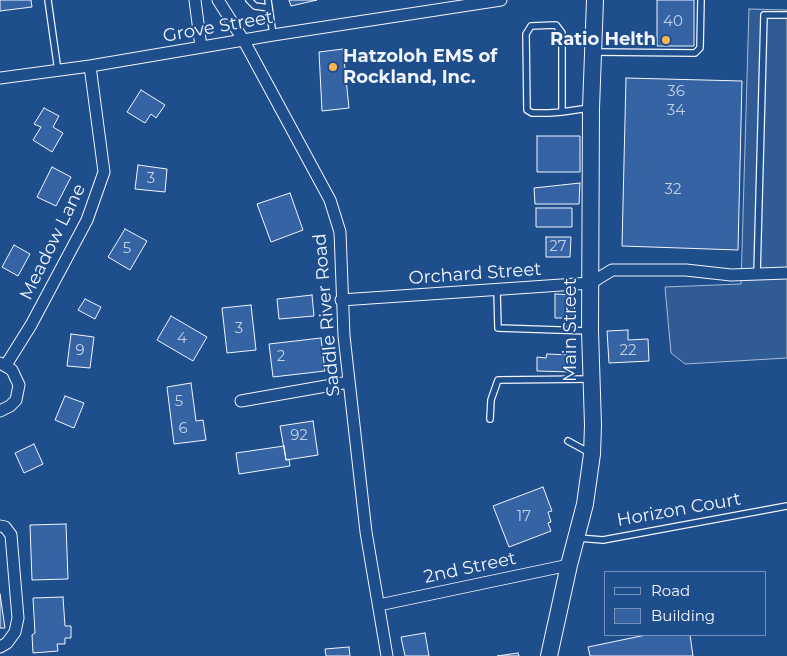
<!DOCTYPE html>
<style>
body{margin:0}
#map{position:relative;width:787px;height:656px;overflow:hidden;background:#1f4e8c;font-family:Montserrat,sans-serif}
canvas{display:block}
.legend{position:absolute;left:604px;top:571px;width:162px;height:65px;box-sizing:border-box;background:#1f4e8c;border:1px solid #7391ba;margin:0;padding:6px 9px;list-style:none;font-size:15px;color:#f2f6ff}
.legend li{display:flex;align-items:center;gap:10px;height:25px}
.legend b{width:25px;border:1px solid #7391ba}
</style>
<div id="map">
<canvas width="787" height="656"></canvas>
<ul class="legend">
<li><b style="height:6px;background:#1f4e8c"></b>Road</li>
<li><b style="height:14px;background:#3563a3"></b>Building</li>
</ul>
</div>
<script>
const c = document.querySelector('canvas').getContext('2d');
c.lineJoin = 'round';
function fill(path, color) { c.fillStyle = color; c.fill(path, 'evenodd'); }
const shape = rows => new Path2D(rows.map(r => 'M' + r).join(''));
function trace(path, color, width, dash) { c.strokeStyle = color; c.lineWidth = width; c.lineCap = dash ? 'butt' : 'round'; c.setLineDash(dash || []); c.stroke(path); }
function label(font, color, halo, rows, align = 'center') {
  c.font = font + ' Montserrat,sans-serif'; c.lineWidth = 4; c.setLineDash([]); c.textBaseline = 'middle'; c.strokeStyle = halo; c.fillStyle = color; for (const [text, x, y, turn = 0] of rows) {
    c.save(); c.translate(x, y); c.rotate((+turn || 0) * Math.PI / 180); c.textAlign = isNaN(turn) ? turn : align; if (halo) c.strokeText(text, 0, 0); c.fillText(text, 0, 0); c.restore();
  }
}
const built = shape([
 [749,9,787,10,787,358,685,364,671,353,665,287,741,284,749,9]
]);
const building = shape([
 [0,0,31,0,32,7,0,11,0,0],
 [289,0,317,0,291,6,289,0],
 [657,0,694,0,694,46,657,46,657,0],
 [343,49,349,108,322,111,319,52,343,49],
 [626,78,742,81,738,250,622,246,626,78],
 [141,90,165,105,156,118,151,114,145,123,127,112,141,90],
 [44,108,59,116,53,127,63,133,52,152,33,140,41,127,34,124,44,108],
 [537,136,580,136,580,172,537,172,537,136],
 [138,165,167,169,165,192,135,189,138,165],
 [52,167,71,177,56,206,37,197,52,167],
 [580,183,579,204,535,204,534,188,580,183],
 [290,193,303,230,271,242,257,204,290,193],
 [536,208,572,208,572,227,536,227,536,208],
 [125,229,147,241,130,270,108,257,125,229],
 [546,237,571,237,570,257,546,257,546,237],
 [14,245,30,254,18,276,2,267,14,245],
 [555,294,575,295,574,318,555,318,555,294],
 [312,295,314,316,279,319,277,299,312,295],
 [85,299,101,307,95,319,78,310,85,299],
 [251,305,256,350,227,353,222,308,251,305],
 [171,316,207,337,193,361,157,340,171,316],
 [628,330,628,340,648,339,649,361,609,363,607,331,628,330],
 [71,334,94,337,90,368,67,366,71,334],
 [321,338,325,371,273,377,269,344,321,338],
 [547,354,572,355,572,372,537,371,537,357,546,358,547,354],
 [191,383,196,421,203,420,206,440,174,444,167,387,191,383],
 [65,396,84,403,74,428,55,420,65,396],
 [313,421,318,455,286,460,280,426,313,421],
 [34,444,43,464,24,473,15,453,34,444],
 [284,446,286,460,289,459,290,466,239,474,236,453,284,446],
 [543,487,552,511,548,512,551,522,548,523,551,531,509,547,493,506,543,487],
 [66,524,68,579,32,580,30,525,66,524],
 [0,594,5,628,0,628,0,594],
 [63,597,65,626,71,626,71,638,65,638,65,644,57,644,58,651,33,653,32,635,35,633,33,598,63,597],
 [425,633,429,656,405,656,401,637,425,633],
 [646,635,690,635,693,656,590,656,588,647,646,635],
 [349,647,350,656,326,656,325,649,349,647],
 [518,653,519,656,497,656,518,653]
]);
const lane = shape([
 [48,0,58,71],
 [249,0,255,6,269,8],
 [268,0,273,35],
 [596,52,695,53,700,48,701,0],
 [562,112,562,33,556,25,531,26,526,34,527,110,532,113,549,113,562,112,589,108],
 [757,274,764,15,787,15],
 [497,291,498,328,589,331],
 [490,419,491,400,498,380,591,379],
 [568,441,590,453],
 [578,538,603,540,787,506]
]);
const street = shape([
 [195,0,201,47],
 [218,0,244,41,330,200,340,232,344,336,366,532,387,656],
 [0,78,90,66,273,35,501,0],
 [341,300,591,283,612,270,686,270,731,275,787,273],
 [0,363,12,370,19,385,16,400,10,406,0,411],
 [6,365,31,325,87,220,104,172,90,66],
 [241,401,349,382],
 [0,526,5,527,11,535,18,618,15,632,7,643,0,647],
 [379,605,569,565]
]);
const secondary = shape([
 [549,656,569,565,585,504,592,454,593,425,590,331,591,108,595,0]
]);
const markers = [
 [666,40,5,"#ffb74d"],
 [333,67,5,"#ffb74d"]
];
const numberNames = [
 ["40",673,22],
 ["36",676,92],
 ["34",676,111],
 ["3",151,179],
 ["32",673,190],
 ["27",558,247],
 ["5",127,249],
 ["3",239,329],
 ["4",182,339],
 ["9",80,351],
 ["22",628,351],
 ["2",281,357],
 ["5",179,402],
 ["6",183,429],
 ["92",299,436],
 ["17",524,517]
];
const streetNames = [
 ["Grove Street",218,27,-10],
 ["Meadow Lane",53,242,-64],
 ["Orchard Street",475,274,-4],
 ["Saddle River Road",327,315,-95],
 ["Main Street",571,330,-90],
 ["Horizon Court",679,510,-10],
 ["2nd Street",470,568,-12]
];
const poiNames = [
 ["Ratio Helth",656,40],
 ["Hatzoloh EMS of",343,57,"left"],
 ["Rockland, Inc.",343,78,"left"]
];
fill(built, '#305b95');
trace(built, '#a8bbd7', 1);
fill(building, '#3563a3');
trace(building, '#f2f6ff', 1);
trace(lane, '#f2f6ff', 8);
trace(street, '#f2f6ff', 13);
trace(secondary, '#f2f6ff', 18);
trace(lane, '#1f4e8c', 5.5);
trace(street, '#1f4e8c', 11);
trace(secondary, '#1f4e8c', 16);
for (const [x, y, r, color] of markers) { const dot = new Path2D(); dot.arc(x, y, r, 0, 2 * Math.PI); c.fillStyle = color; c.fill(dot); trace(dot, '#1f4e8c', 2); }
label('15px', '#c3d1e8', null, numberNames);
label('18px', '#f2f6ff', '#1f4e8c', streetNames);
label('bold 18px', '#f2f6ff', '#1f4e8c', poiNames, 'right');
</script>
